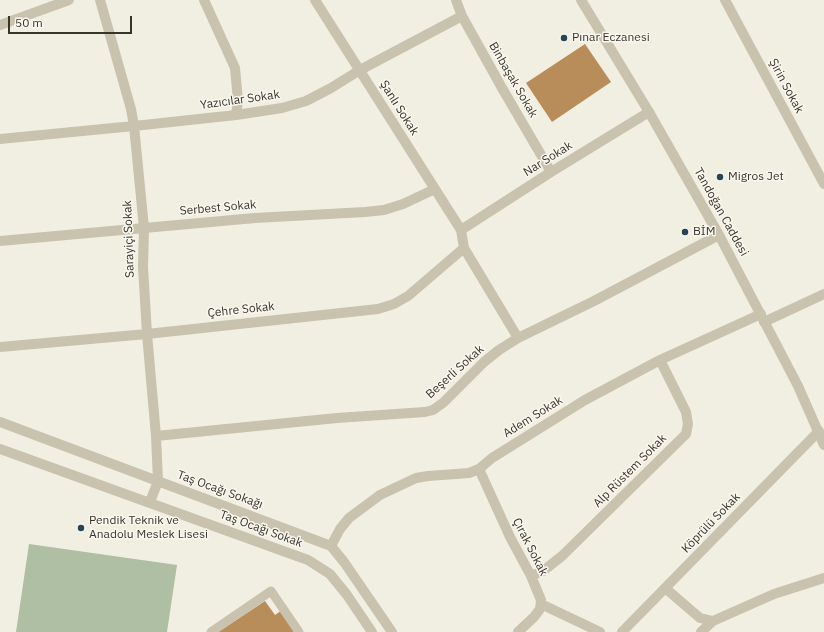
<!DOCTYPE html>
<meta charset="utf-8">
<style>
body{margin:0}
#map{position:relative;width:824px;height:632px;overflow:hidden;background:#f1efe2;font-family:"IBM Plex Sans",sans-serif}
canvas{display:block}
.scale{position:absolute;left:8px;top:16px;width:124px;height:18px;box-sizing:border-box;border:2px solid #38342c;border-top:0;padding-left:5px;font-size:12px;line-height:14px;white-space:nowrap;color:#38342c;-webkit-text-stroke:3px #f9f7ee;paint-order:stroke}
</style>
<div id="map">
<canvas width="824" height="632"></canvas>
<div class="scale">50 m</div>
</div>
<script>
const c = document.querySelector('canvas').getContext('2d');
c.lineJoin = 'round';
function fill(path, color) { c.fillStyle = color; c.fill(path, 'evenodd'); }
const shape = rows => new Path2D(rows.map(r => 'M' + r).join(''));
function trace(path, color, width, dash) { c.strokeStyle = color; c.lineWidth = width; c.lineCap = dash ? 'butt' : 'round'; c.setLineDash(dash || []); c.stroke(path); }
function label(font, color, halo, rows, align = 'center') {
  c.font = font + ' "IBM Plex Sans",sans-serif'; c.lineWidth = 3; c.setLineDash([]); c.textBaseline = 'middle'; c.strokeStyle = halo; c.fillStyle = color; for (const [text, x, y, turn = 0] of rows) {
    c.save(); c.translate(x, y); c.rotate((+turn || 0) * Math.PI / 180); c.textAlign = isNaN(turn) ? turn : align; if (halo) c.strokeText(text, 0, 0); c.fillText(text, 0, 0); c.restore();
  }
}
const green = shape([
 [29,544,177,565,167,632,16,632]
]);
const building = shape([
 [585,44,611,82,552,122,526,83],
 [265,601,275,615,282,610,295,630,293,632,218,632]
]);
const service = shape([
 [211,632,271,591,299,632]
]);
const minor = shape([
 [100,0,131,109,134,126,144,228,143,267,147,334,156,436,158,481],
 [204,0,235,68,238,101,236,115],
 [315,0,461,230,464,248,518,338],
 [456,0,462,16,502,88,551,172],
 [725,0,824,184],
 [0,25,69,0],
 [0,139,134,126,236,115,282,108,306,101,331,88,360,70,462,16],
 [461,230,551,172,649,112],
 [0,241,255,218,365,212,384,210,403,204,435,189],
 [764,322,824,294],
 [0,347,147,334,378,309,394,304,408,296,464,248],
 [156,436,337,418,425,412,433,410,444,402,484,362,499,350,518,338,594,301,719,235],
 [479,469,510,537,531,576,541,600,540,609,534,617,518,632],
 [331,546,340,529,349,518,380,495,416,478,428,476,456,474,469,473,479,469,492,458,585,400,660,360,761,314],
 [531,576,543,571,562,556,686,434,688,424,686,412,660,360],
 [665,588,700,618,713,621,774,594,824,578],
 [541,604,600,632],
 [622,632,819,431],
 [701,632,713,621]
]);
const tertiary = shape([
 [581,0,649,112,719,235,798,386,824,445],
 [0,422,331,546,344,562,392,632],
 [0,449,308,560,330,574,347,595,372,632],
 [150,502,158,481]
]);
const markers = [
 [564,38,4,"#264455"],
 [720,177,4,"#264455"],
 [685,232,4,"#264455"],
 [81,528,4,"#264455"]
];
const poiNames = [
 ["Pınar Eczanesi",572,38],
 ["Migros Jet",728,177],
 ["BİM",693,232],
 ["Pendik Teknik ve",89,521],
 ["Anadolu Meslek Lisesi",89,535]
];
const streetNames = [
 ["Binbaşak Sokak",513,80,60],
 ["Şirin Sokak",786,86,62],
 ["Yazıcılar Sokak",240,100,-8],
 ["Şanlı Sokak",399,108,58],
 ["Nar Sokak",548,159,-32],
 ["Serbest Sokak",218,208,-5],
 ["Tandoğan Caddesi",721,212,61],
 ["Sarayiçi Sokak",129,239,-92],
 ["Çehre Sokak",241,310,-6],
 ["Beşerli Sokak",455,372,-42],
 ["Adem Sokak",533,417,-32],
 ["Alp Rüstem Sokak",630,471,-45],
 ["Taş Ocağı Sokağı",220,490,20],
 ["Köprülü Sokak",711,523,-46],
 ["Taş Ocağı Sokak",261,529,20],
 ["Çırak Sokak",530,547,63]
];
fill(green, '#aebfa3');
fill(building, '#b88d59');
trace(service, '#c8c2af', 9);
trace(minor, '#c8c2af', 10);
trace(tertiary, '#c8c2af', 10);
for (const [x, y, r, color] of markers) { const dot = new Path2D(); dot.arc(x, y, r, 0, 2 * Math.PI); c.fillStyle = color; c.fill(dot); trace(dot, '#f9f7ee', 1.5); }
label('12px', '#38342c', '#f9f7ee', poiNames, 'left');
label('12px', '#38342c', '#f9f7ee', streetNames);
</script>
